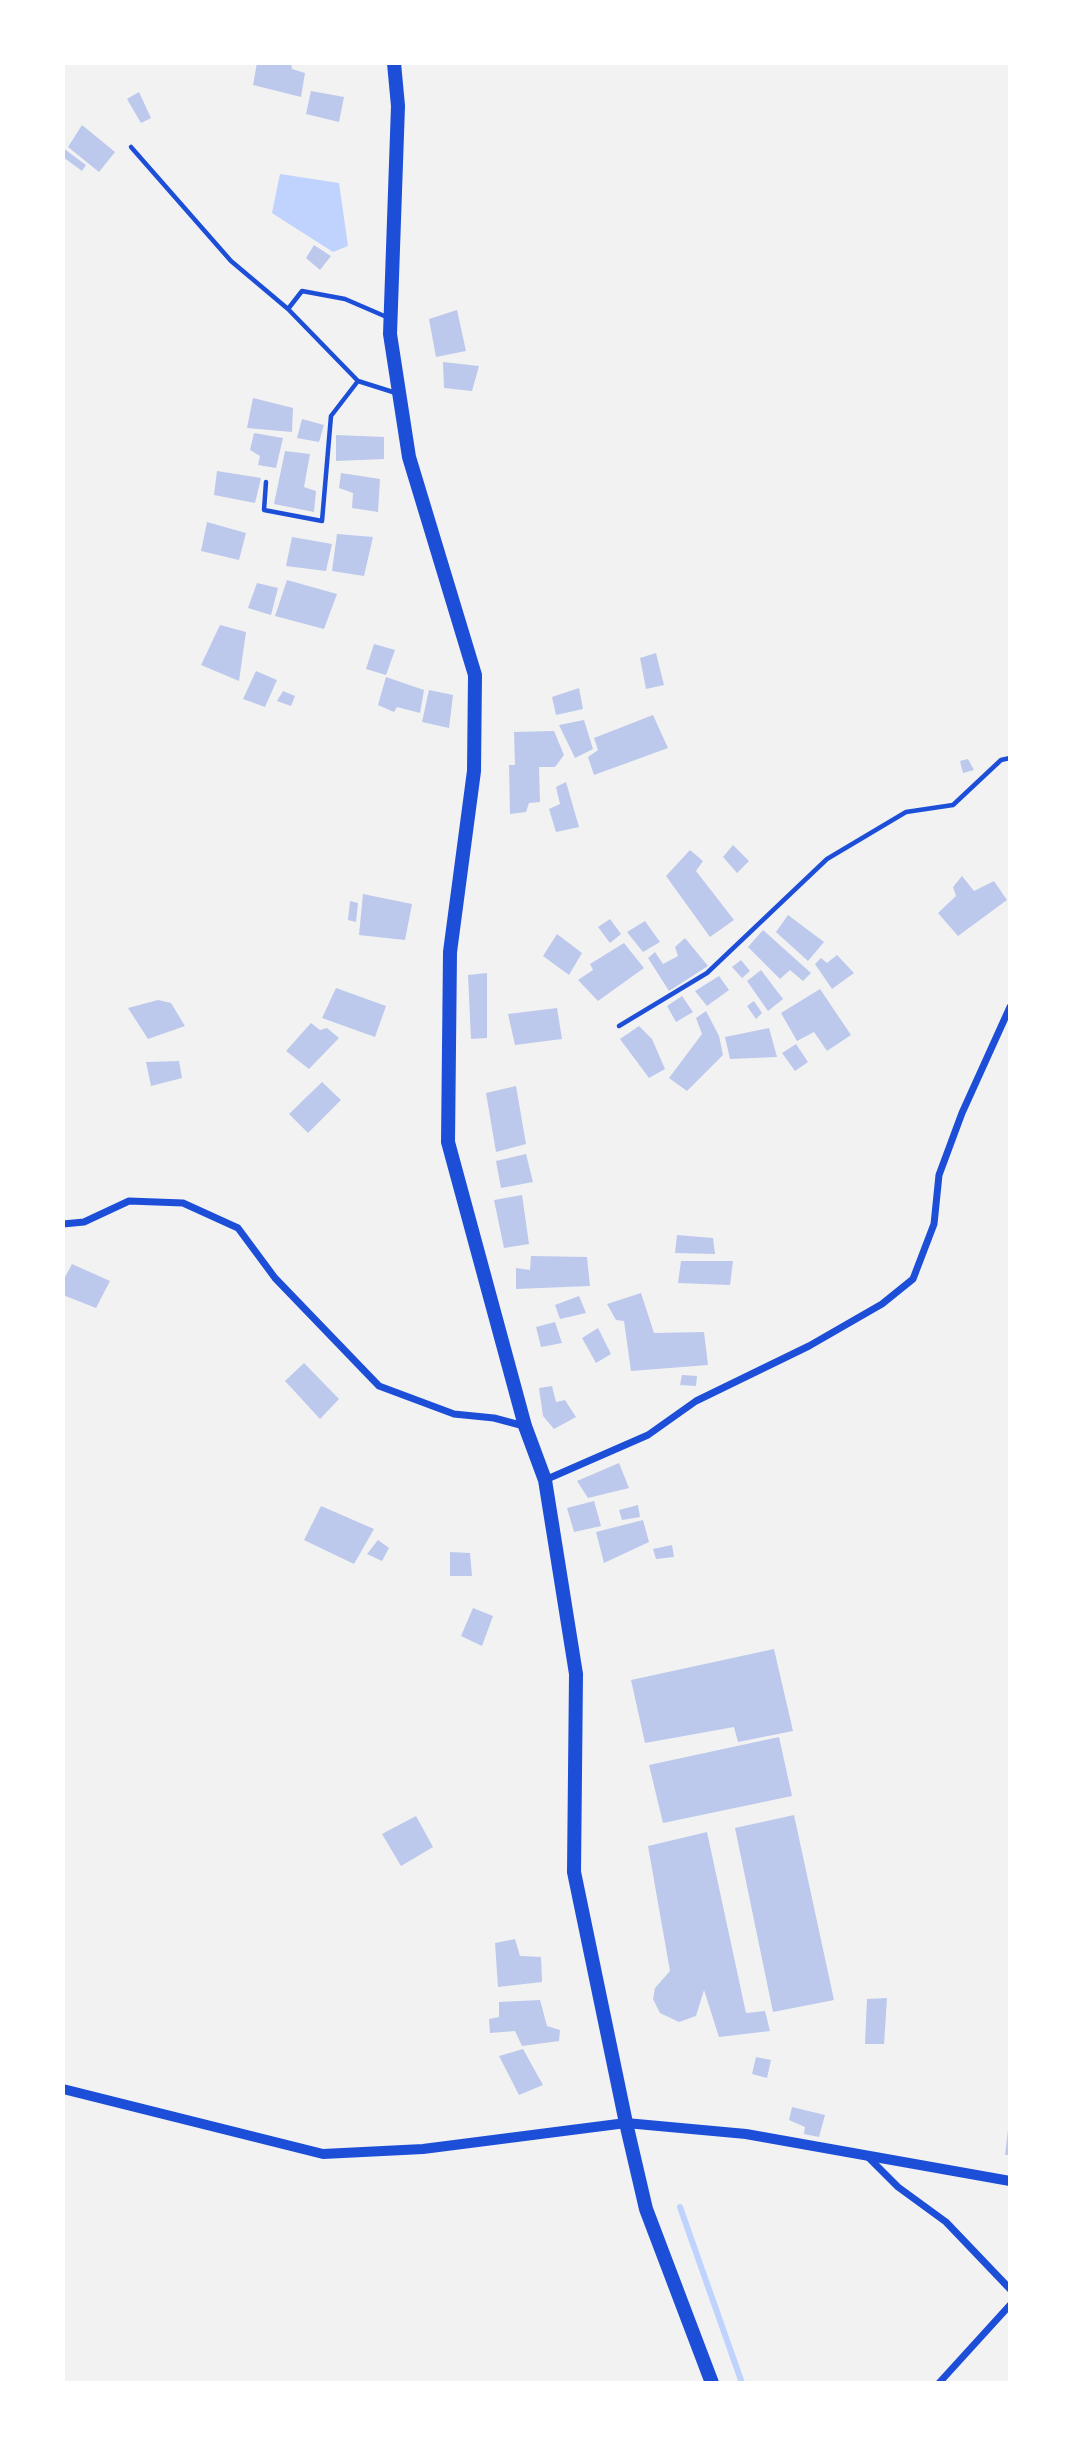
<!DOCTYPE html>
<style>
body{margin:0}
#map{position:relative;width:1073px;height:2446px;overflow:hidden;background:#f2f2f2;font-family:"Crimson Pro",serif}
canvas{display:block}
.frame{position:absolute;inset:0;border:65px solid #fff;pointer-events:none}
</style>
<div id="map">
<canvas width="1073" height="2446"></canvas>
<div class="frame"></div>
</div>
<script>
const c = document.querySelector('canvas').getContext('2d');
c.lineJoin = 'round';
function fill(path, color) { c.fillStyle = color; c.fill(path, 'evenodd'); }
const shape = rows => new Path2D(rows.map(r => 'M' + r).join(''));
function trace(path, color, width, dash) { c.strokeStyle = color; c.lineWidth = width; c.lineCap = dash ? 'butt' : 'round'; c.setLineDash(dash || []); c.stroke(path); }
const water = shape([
 [280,174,339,183,348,246,333,252,272,213]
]);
const stream = shape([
 [680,2207,742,2383]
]);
const building = shape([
 [257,63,291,63,292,69,305,73,301,97,253,85],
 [311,91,344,97,339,122,306,114],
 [139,92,151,118,141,123,127,99],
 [82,125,115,152,99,172,68,147],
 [63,148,86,165,82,171,63,157],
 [314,245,331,256,320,270,306,258],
 [457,310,466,351,436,357,429,319],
 [443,362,479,366,472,391,444,388],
 [253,398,293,408,292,432,247,428],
 [302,419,324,425,319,442,297,438],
 [254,433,283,438,276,468,258,465,260,456,250,450],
 [336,435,384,437,384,459,336,461],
 [285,451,310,454,304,487,316,491,314,512,274,504],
 [217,471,261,478,255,503,214,495],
 [341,473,380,479,378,512,352,508,353,493,339,488],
 [207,522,246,533,239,560,201,551],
 [337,534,373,537,364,576,332,571],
 [292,537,332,544,326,571,286,566],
 [287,580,337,594,324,629,275,616],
 [257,583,278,588,271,615,248,608],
 [220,625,246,632,239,681,201,665],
 [374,644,395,650,386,675,366,669],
 [656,653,664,685,646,689,640,658],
 [256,671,277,680,265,707,243,699],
 [386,677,424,690,420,713,397,707,394,712,378,705],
 [579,688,583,709,556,715,552,697],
 [429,690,453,695,449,728,422,722],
 [283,691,295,696,291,706,277,701],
 [653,715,668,748,594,775,588,757,598,750,594,738],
 [584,720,593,749,575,758,559,725],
 [554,731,564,755,555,767,539,767,540,802,529,803,526,812,510,814,509,765,515,765,514,732],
 [968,759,974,770,963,773,960,761],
 [566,782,579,827,556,832,549,809,560,804,556,787],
 [733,845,749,861,737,873,723,857],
 [690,850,703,861,696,871,734,920,710,937,666,876],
 [962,876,974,891,994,881,1007,900,958,936,938,913,956,896,953,887],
 [363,894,412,904,405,940,359,935],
 [350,901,358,903,356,922,348,920],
 [788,915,824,942,808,961,776,932],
 [610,919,621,934,610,943,598,927],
 [645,921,660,942,643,952,627,932],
 [763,930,811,973,803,981,790,970,780,979,748,947],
 [557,934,582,953,569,975,543,956],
 [685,938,708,966,669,991,648,958,655,952,663,964,678,956,675,947],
 [624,943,644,968,598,1001,578,980,593,970,590,964],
 [837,955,854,973,832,989,815,964,821,958,827,963],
 [741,960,750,971,742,978,732,967],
 [761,970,783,999,768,1011,747,981],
 [487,973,487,1038,471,1039,468,975],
 [719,976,729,990,707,1006,695,991],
 [336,988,386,1006,375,1037,322,1018],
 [820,989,851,1035,827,1051,814,1032,797,1041,781,1013],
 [682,996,693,1012,676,1022,667,1006],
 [158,1000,171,1003,185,1026,148,1039,128,1008],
 [754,1001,762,1013,756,1019,747,1006],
 [557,1008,562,1039,515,1045,508,1014],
 [706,1011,719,1036,723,1055,687,1091,669,1078,702,1034,696,1018],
 [311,1023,320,1030,327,1028,339,1038,309,1069,286,1051],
 [639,1026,652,1039,665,1069,649,1078,620,1039],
 [769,1028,777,1057,730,1059,725,1037],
 [796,1044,808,1062,795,1071,782,1053],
 [179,1061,182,1078,151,1086,146,1062],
 [322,1082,341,1100,308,1133,289,1114],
 [516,1086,526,1144,496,1152,486,1093],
 [526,1154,533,1182,501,1188,496,1161],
 [522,1195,529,1244,504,1248,494,1200],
 [677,1235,713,1238,715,1254,675,1253],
 [531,1256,587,1257,590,1286,516,1289,516,1268,530,1270],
 [681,1261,733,1261,730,1285,678,1283],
 [72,1264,110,1281,96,1308,63,1295,63,1281],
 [641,1293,654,1333,704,1332,708,1365,631,1371,624,1321,616,1320,607,1304],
 [579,1296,586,1313,560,1319,555,1305],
 [555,1322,562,1343,541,1347,536,1327],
 [598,1328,611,1354,596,1363,582,1338],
 [304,1363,339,1399,320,1419,285,1381],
 [682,1375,697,1376,696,1386,680,1385],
 [552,1386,556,1402,565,1400,576,1417,554,1429,543,1416,539,1388],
 [619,1463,629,1488,588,1498,577,1481],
 [594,1501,601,1526,574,1532,567,1508],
 [638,1505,640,1517,622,1520,619,1510],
 [321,1506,374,1529,354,1564,304,1540],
 [643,1520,649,1542,604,1563,596,1532],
 [378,1540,389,1548,382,1561,367,1554],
 [672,1545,674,1557,656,1559,653,1549],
 [450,1552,470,1553,472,1576,450,1576],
 [473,1608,493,1616,482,1646,461,1636],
 [774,1649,793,1731,738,1742,734,1727,645,1743,631,1680],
 [779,1737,792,1796,663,1823,649,1765],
 [794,1815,834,2000,773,2012,735,1828],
 [416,1816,433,1847,401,1866,382,1834],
 [707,1832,746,2013,765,2011,770,2031,719,2037,704,1990,696,2016,679,2022,660,2013,653,1999,655,1988,670,1971,648,1846],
 [515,1939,520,1956,541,1957,542,1982,498,1987,495,1943],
 [887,1998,884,2044,865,2044,867,1999],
 [540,2000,547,2026,560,2030,559,2041,522,2046,515,2031,490,2033,489,2019,499,2017,499,2002],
 [523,2049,543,2085,519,2095,499,2056],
 [756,2057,771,2060,767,2078,752,2074],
 [792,2107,825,2115,819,2137,804,2134,805,2127,789,2120],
 [1008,2130,1010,2130,1010,2155,1005,2155]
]);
const service = shape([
 [131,147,231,261,288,309,358,381,396,393],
 [288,309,302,291,345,299,389,318],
 [266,482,264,510,322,521,331,416,358,381],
 [619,1026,707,973,827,859,906,812,953,805,1001,760,1010,758]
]);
const minor = shape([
 [63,1224,84,1222,129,1201,183,1203,238,1228,275,1278,379,1386,454,1414,494,1418,524,1426],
 [545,1480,648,1435,696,1401,809,1346,882,1304,913,1279,934,1224,939,1175,962,1113,1010,1007],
 [867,2156,898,2187,946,2222,1010,2289],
 [939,2383,1010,2305]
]);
const tertiary = shape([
 [63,2089,323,2154,423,2149,626,2123,746,2134,1010,2181]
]);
const primary = shape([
 [394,63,398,106,390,334,409,457,475,675,474,771,450,952,448,1142,525,1426,545,1480,576,1674,574,1872,626,2123,646,2209,712,2383]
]);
fill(water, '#bfd3fe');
trace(stream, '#bfd3fe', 6);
fill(building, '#bdc9ec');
trace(service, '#1d4ed8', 4.5);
trace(minor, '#1d4ed8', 7);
trace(tertiary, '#1d4ed8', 10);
trace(primary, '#1d4ed8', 14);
</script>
